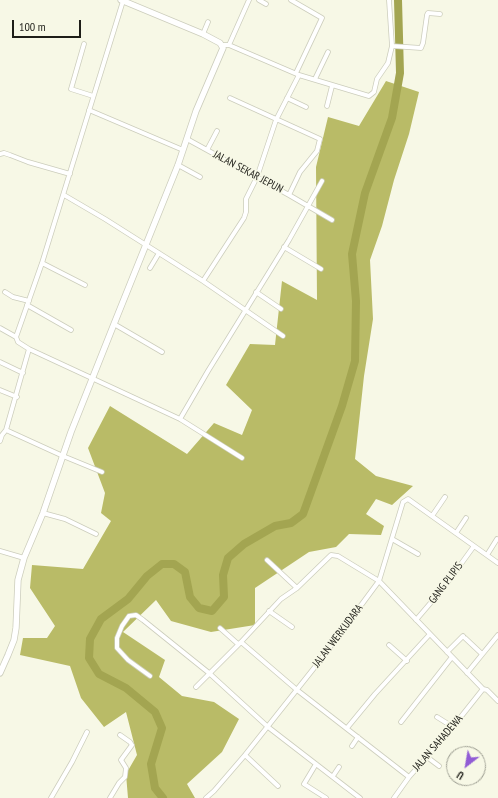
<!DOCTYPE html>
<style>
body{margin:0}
#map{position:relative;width:498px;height:798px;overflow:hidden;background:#f7f8e6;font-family:"PT Sans Narrow",sans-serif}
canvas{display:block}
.north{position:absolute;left:446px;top:746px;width:40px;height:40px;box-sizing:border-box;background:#f7f8e6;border:1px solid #a0a194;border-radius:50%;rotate:211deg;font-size:11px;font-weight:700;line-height:16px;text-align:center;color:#1e1e18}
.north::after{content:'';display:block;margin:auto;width:14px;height:18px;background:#915cd5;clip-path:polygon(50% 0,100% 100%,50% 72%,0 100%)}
.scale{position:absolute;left:12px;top:20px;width:69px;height:18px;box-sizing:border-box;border:2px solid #1e1e18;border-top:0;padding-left:5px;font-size:12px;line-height:14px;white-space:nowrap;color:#1e1e18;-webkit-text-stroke:3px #f7f8e6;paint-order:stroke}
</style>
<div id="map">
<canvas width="498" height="798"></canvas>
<div class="north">U</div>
<div class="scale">100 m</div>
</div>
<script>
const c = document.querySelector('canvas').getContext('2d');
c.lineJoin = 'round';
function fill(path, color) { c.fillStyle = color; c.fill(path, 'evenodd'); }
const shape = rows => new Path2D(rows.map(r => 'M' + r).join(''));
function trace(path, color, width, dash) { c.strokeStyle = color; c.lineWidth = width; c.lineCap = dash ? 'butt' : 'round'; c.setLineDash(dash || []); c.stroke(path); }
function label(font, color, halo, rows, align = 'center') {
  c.font = font + ' "PT Sans Narrow",sans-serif'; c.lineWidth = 3.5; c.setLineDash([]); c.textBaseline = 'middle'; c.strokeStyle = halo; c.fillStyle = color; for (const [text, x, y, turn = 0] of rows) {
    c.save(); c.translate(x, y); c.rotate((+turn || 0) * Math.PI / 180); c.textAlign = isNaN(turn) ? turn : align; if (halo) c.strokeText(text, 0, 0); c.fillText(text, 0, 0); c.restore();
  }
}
const forest = shape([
 [386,81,419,92,409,134,394,180,382,226,370,260,373,319,364,376,355,459,376,476,413,486,392,505,376,499,366,514,384,526,381,535,349,534,336,547,309,552,255,588,255,625,211,632,171,621,156,600,123,632,165,660,159,677,182,696,214,702,239,719,222,752,187,784,195,798,128,798,126,774,137,755,126,712,104,727,81,698,70,666,20,655,23,638,47,638,55,626,30,588,32,565,83,569,111,521,101,513,105,493,88,448,110,406,187,454,214,423,242,435,252,410,226,385,250,344,275,345,282,281,317,300,316,167,328,117,359,126]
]);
const river = shape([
 [163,798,155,788,151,764,162,728,155,712,126,688,99,674,89,658,90,639,101,619,128,599,147,576,162,564,174,564,185,572,190,597,199,608,212,611,224,597,223,575,228,558,244,544,275,526,291,523,303,514,342,406,355,361,356,301,352,254,365,193,392,118,400,73,398,0]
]);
const minor = shape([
 [259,0,266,4],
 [291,0,322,18,296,73],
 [203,34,208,22],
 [84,44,71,89,93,96],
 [222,45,229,45,299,75,369,96,374,92,377,79,388,63,392,46,389,0],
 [229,45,249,0],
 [392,46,421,48,423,43,427,15,428,13,440,14],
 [315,79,328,52],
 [230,98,320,139,317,151,300,172,289,195],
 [287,98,306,107],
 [327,106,332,86],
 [89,110,183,150],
 [187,139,289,195,332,220],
 [207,150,217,131],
 [0,154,4,153,10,155,28,162,70,174],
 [178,165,200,177],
 [64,195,105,219,203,281,283,336],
 [284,247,321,269],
 [42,263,85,285],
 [150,268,159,253],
 [203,281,244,218,246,212,246,199,257,177,276,120,299,75],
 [5,292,13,297,29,301],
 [256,292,281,309],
 [27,305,71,330],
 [114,324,162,352],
 [0,328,16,337],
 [29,349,180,419,242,458],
 [0,362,23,373],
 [0,390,17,397],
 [180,419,208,371,289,240,322,181],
 [6,430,63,456,102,472],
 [0,441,2,435,6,430,29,349,18,342,16,337,42,263,123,1],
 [43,513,65,519,96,534],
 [432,516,445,497],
 [456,533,466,518],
 [392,539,418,554],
 [0,551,24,558],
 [487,555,497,539],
 [267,560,297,588],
 [498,563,408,499,403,502,379,581,483,689,487,690,498,701],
 [269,611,292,627],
 [416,620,445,586,474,546],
 [220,628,238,644],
 [465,638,482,654],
 [389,645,407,661],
 [447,652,463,636],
 [467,673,498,635],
 [150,676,128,660,117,648,117,638,122,626,129,616,136,615,143,620,209,673,268,727,360,798],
 [196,687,241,642,297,690,409,777],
 [437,717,453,727],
 [401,722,452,657],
 [347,728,375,694,430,634],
 [352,746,358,737],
 [245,755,278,786],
 [427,757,439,766],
 [316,764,304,784,326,798],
 [333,776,339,767],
 [51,798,72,762,87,732],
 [110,798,119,783,125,777,126,768,121,760,132,745,130,742,120,735],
 [206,798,214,791,245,755,322,658,379,581,338,556,331,555,297,588,281,599,241,642],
 [394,798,409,777,444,738,483,689]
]);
const secondary = shape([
 [0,673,8,655,14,640,16,628,18,580,24,558,43,513,71,432,114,324,178,165,196,111,223,48,220,43,203,34,121,0]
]);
const streetNames = [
 ["JALAN SEKAR JEPUN",248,172,28],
 ["GANG PLIPIS",446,583,-53],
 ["JALAN WERKUDARA",338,636,-53],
 ["JALAN SAHADEWA",438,743,-49]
];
fill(forest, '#b9bb67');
trace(river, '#a3a551', 8);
trace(minor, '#cccdbc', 5.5);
trace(secondary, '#cccdbc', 7);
trace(minor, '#fff', 4);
trace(secondary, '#fff', 5.5);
label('11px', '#1e1e18', '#f7f8e6', streetNames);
</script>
